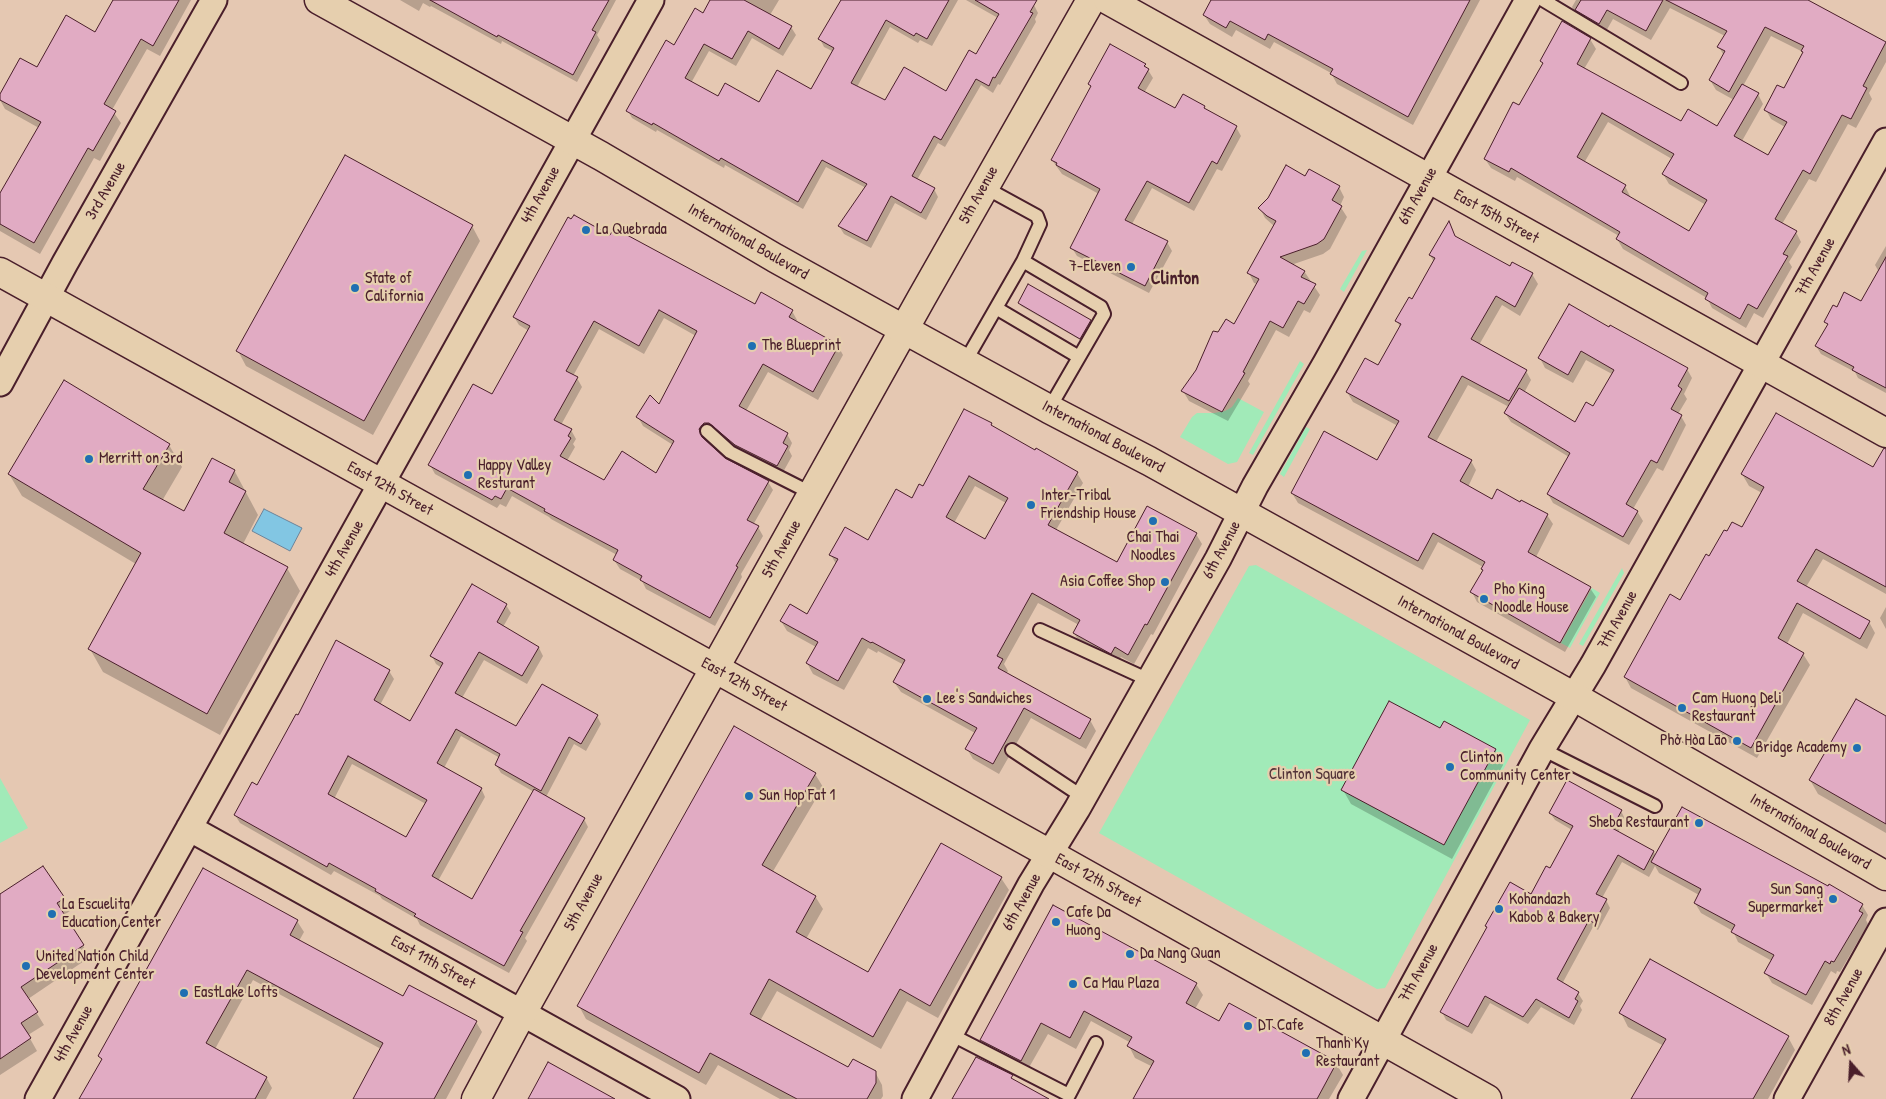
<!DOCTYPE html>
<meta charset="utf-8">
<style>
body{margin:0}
#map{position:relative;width:1886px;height:1099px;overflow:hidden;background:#e5c8b2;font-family:"Patrick Hand",sans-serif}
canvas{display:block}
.north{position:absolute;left:1826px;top:1039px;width:50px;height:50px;-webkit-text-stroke:4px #e6cfae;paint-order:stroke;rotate:341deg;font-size:14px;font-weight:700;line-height:20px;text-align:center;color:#4a1f2b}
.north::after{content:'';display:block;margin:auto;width:18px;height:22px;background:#4a1f2b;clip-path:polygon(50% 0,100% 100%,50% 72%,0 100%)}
</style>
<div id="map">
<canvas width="1886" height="1099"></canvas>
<div class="north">N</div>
</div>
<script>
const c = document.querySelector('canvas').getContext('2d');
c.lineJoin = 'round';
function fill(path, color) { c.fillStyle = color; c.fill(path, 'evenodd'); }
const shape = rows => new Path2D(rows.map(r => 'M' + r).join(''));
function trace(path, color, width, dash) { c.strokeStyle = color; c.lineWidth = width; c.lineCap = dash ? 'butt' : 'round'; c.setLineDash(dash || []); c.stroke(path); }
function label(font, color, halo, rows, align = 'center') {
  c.font = font + ' "Patrick Hand",sans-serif'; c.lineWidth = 4.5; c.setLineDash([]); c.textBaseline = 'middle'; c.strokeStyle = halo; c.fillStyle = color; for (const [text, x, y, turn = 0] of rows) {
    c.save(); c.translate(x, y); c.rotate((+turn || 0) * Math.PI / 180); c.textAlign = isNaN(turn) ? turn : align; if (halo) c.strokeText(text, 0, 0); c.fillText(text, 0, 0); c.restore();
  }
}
const green = shape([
 [1367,250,1344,292,1340,289,1362,251],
 [1300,361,1304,364,1253,455,1249,453],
 [1238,398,1264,412,1237,462,1228,464,1180,437,1192,417,1197,413,1214,413,1225,411,1232,407],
 [1306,427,1310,429,1284,477,1280,474],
 [1256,565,1530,720,1385,988,1377,989,1099,833,1249,566],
 [1622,568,1624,573,1583,646,1579,644],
 [1592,588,1600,593,1570,648,1561,643],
 [0,778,28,828,0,843]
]);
const water = shape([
 [264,509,302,528,290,551,252,531,264,509]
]);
const shadow = shape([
 [115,0,191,0,160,56,147,49,112,110,121,123,100,161,94,158,40,254,0,231,0,195,39,128,5,109,0,100,0,97,37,69,96,34],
 [400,0,616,0,597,35,600,40,577,82,502,41,501,44,431,6,430,7,423,3,419,11],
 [711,0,779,0,770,15,791,27,796,35,783,56,752,38,736,66,709,51,691,83,718,98,759,104,811,91,834,52,824,47,820,39,841,0,958,0,932,46,920,40,918,43,890,27,857,87,886,102,947,93,976,56,998,18,966,0,1027,0,1034,5,1038,13,1035,19,1036,22,1000,85,998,84,993,93,981,85,945,147,938,143,917,180,934,189,938,197,926,220,895,203,871,248,844,234,839,226,866,188,826,167,803,209,725,165,724,168,657,130,656,132,632,118,628,111,674,47,703,14],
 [1212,0,1480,0,1413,125,1337,84,1331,73,1274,42,1270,49,1236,30,1232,37,1210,24,1204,15],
 [1576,0,1807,0,1886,44,1886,62,1869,93,1872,99,1856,128,1848,124,1816,182,1809,179,1782,224,1796,232,1801,242,1789,262,1792,267,1763,318,1754,313,1746,328,1712,308,1707,298,1623,249,1617,239,1619,236,1517,177,1515,181,1491,168,1485,159,1519,107,1544,65,1541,61,1590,39,1596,49,1584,69,1682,122,1718,128,1734,100,1716,90,1710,80,1724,56,1719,47,1725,36,1670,8,1651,40,1613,19,1605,33,1578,17,1572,7],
 [1771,36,1803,52,1784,90,1766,110,1771,119,1785,127,1768,157,1742,141,1763,104,1758,94,1743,86],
 [1608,122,1672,159,1663,174,1669,184,1706,205,1690,233,1629,198,1630,196,1625,186,1584,163],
 [1145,65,1153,78,1144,93,1175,110,1204,107,1207,111,1236,127,1241,136,1222,171,1217,169,1194,211,1152,188,1132,224,1167,242,1172,251,1149,293,1077,256,1072,248,1099,194,1062,174,1052,160,1092,88,1090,84],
 [1305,178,1339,187,1344,197,1340,206,1347,217,1330,249,1323,254,1291,265,1304,271,1320,295,1310,313,1304,310,1289,337,1276,330,1248,381,1250,384,1228,421,1189,401,1183,391,1218,334,1235,326,1257,284,1254,283,1249,273,1274,226,1265,218,1260,208],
 [1449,224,1456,238,1510,268,1532,274,1538,284,1520,316,1502,305,1479,345,1526,371,1531,380,1524,393,1576,424,1593,408,1612,374,1586,360,1573,383,1545,368,1540,358,1569,306,1687,369,1692,378,1684,394,1687,399,1678,414,1681,416,1686,425,1663,471,1657,468,1633,509,1637,511,1643,521,1629,545,1553,503,1548,494,1569,457,1511,422,1505,413,1509,407,1468,385,1436,442,1471,461,1476,470,1468,487,1492,500,1520,504,1547,515,1553,524,1536,557,1590,588,1596,597,1565,652,1477,602,1472,592,1484,571,1483,567,1438,542,1423,570,1298,503,1292,493,1378,462,1398,426,1353,402,1347,392,1378,367,1400,327,1397,321,1413,300,1434,262,1430,255],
 [472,226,480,241,373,435,246,366,238,351],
 [611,237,755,306,792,311,797,320,795,323,838,346,843,355,818,400,768,372,746,411,787,434,792,443,789,450,792,456,782,474,741,454,709,432,703,438,704,441,724,459,768,482,773,490,753,525,758,527,763,536,741,574,742,577,715,626,646,589,642,581,620,569,614,560,617,555,551,519,549,517,512,496,506,507,500,504,497,508,435,474,430,465,493,396,529,331,519,325,514,317],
 [664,318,696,336,659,407,638,417,643,426,673,445,656,475,604,482,567,461,575,447,573,444,576,439,571,430,561,425,582,387,577,378,573,376,599,329,644,354],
 [1886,246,1886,393,1858,378,1855,372,1821,354,1816,346,1828,325,1825,322,1837,308,1861,303,1879,272,1875,265],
 [1019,303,1090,321,1092,324,1082,341,1021,306],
 [991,424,993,428,1077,473,1083,483,1056,530,1118,564,1196,534,1202,544,1153,635,1151,634,1134,664,1121,657,1117,663,1080,643,1074,633,1079,625,1038,603,1004,664,1008,671,1006,674,1090,720,1096,731,1086,749,1031,718,999,774,973,759,967,749,975,733,901,692,894,682,904,665,878,651,877,653,868,648,844,690,813,674,807,663,816,647,787,631,781,621,808,616,836,564,831,555,868,541],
 [975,486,1006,503,986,541,954,523],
 [169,445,182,467,162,501,184,513,234,470,258,515,243,544,287,568,300,591,220,735,103,672,90,649,136,564,22,496,9,474],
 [1874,469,1886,473,1886,594,1823,559,1806,587,1869,622,1875,633,1867,649,1803,613,1787,644,1803,654,1810,665,1757,758,1631,688,1625,677,1681,601,1710,558,1742,529,1762,493,1749,486,1742,474],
 [506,605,511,613,503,627,539,648,543,656,527,684,484,660,462,698,516,728,597,716,601,724,586,751,574,744,546,797,584,819,588,827,525,938,527,941,509,973,420,925,417,919,382,899,380,896,334,871,331,875,240,823,235,815,258,787,389,671,394,679,380,705,411,723,442,668,436,664,432,656],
 [461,736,500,758,496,765,501,773,534,792,473,901,438,881,485,797,481,788,444,768],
 [352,764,426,804,406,839,334,799],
 [1886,607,1886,629,1880,618],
 [1886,718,1886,833,1818,794,1810,780],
 [1495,750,1503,765,1452,859,1351,804,1343,790],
 [815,774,823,787,772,873,815,896,823,909,806,939,869,973,1001,878,1009,890,938,1018,907,1001,881,1049,777,991,760,1021,849,1069,875,1072,882,1085,883,1096,881,1099,780,1099,718,1065,706,1085,586,1019,579,1006],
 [1621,811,1625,819,1618,832,1654,852,1656,857,1862,905,1868,915,1866,920,1868,924,1840,972,1837,971,1836,974,1831,971,1812,1005,1772,983,1766,973,1772,961,1738,942,1733,931,1701,913,1695,903,1699,895,1659,873,1655,866,1649,877,1622,862,1602,898,1606,900,1610,908,1598,930,1593,927,1562,984,1578,993,1583,1001,1580,1006,1582,1010,1574,1025,1541,1007,1528,1024,1490,1003,1472,1034,1446,1020,1442,1012,1550,870,1572,830,1555,820,1550,813],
 [43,867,70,911,64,915,90,957,28,999,44,1025,28,1035,37,1051,0,1075,0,895],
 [204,869,297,921,304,932,299,941,404,998,476,1022,482,1032,446,1099,354,1099,381,1049,253,980,215,1049,266,1077,272,1088,266,1099,80,1099,103,1061,100,1056],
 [1054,907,1196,984,1203,995,1195,1009,1219,1023,1229,1005,1336,1063,1343,1075,1329,1099,1135,1099,1153,1067,1135,1058,1129,1046,1131,1043,1091,1021,1076,1049,1048,1034,1027,1071,988,1052,982,1040],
 [1621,1013,1788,1037,1795,1050,1768,1099,1633,1099,1664,1046,1628,1027]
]);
const building = shape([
 [113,0,179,0,153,46,141,39,104,104,116,111,93,151,88,148,34,243,0,224,0,193,41,122,0,100,0,94,20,58,37,67,66,15,95,32,113,0],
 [430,0,609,0,592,30,596,32,573,75,498,35,497,37,430,0],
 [710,0,744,0,792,26,779,49,748,31,732,59,704,44,685,78,718,96,725,83,759,102,777,70,811,89,834,48,818,39,841,0,949,0,927,39,916,33,914,36,886,20,851,83,885,100,904,67,946,91,969,50,976,54,999,14,975,0,1037,0,1030,12,1033,13,995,78,993,77,989,86,976,79,941,140,934,136,912,176,935,188,921,213,891,196,867,241,838,226,867,184,822,160,798,202,721,158,719,161,653,123,652,125,626,111,666,40,674,45,695,8,703,13,710,0],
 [1211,0,1470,0,1408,117,1330,74,1333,69,1268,34,1265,40,1230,21,1226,28,1203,15,1211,0],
 [1581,0,1663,0,1646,31,1607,10,1599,24,1575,10,1581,0],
 [1666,0,1808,0,1886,42,1863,86,1867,88,1851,119,1842,115,1810,174,1803,170,1775,219,1797,231,1783,254,1788,256,1757,309,1748,304,1740,319,1705,299,1708,293,1616,239,1620,232,1511,168,1509,172,1484,159,1513,102,1519,105,1543,63,1540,61,1562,21,1591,38,1577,64,1681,121,1688,109,1717,126,1742,84,1759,93,1734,136,1768,155,1787,122,1764,110,1777,85,1784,88,1803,52,1801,51,1804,46,1765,27,1729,92,1709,80,1725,51,1717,47,1727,31,1666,0],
 [1602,113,1674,154,1662,174,1707,200,1689,231,1622,192,1626,185,1577,157,1602,113],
 [1110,44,1146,64,1144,66,1149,69,1138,88,1175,108,1183,94,1205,106,1204,108,1237,126,1217,164,1212,161,1189,203,1147,181,1125,220,1168,241,1145,286,1070,248,1100,189,1056,165,1057,163,1051,160,1091,86,1088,84,1110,44],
 [345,155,473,225,364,421,236,351,345,155],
 [1286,165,1305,176,1309,169,1340,186,1332,200,1342,206,1324,239,1317,244,1280,257,1305,271,1301,277,1316,284,1304,304,1298,301,1283,328,1270,321,1243,372,1245,373,1222,412,1181,391,1196,370,1213,331,1218,332,1226,319,1234,324,1259,279,1247,273,1276,221,1267,216,1258,208,1268,198,1286,165],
 [574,215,610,235,614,228,755,304,761,292,793,310,789,317,839,345,813,392,763,364,739,406,788,433,783,443,788,446,777,466,735,445,709,423,704,423,699,429,702,437,725,458,769,481,747,520,759,526,736,566,738,567,710,618,640,580,642,576,613,560,618,550,544,511,545,509,507,488,501,499,495,496,492,500,428,465,473,384,492,394,530,326,513,317,568,217,571,219,574,215],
 [659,310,697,331,659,404,650,395,636,417,674,441,656,473,622,451,604,480,560,456,571,438,568,436,572,429,554,420,578,377,566,371,594,321,639,346,659,310],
 [1449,221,1455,236,1510,266,1512,262,1533,273,1515,307,1496,296,1471,339,1527,370,1509,401,1462,376,1428,437,1472,460,1460,481,1492,499,1497,489,1520,502,1521,500,1548,514,1528,552,1591,587,1560,643,1470,592,1483,570,1481,569,1485,562,1433,533,1418,561,1291,493,1324,431,1377,460,1399,421,1346,392,1365,358,1378,365,1401,324,1395,321,1409,297,1412,299,1435,258,1429,255,1449,221],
 [1886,257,1886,388,1852,370,1854,367,1815,346,1828,324,1824,322,1833,305,1837,307,1844,292,1861,301,1886,257],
 [1028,284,1091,320,1080,339,1018,303,1028,284],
 [1569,304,1609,327,1610,325,1688,368,1678,386,1682,389,1671,409,1682,415,1657,463,1651,460,1626,504,1638,511,1623,537,1547,494,1570,453,1504,413,1519,388,1575,422,1586,402,1593,406,1614,370,1581,351,1568,375,1538,358,1569,304],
 [64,380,170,444,143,489,184,511,212,458,235,470,229,482,246,491,224,533,288,567,207,714,88,649,141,553,8,474,64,380],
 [964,409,992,423,991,425,1035,450,1036,448,1078,472,1048,525,1117,562,1147,506,1197,533,1147,625,1145,624,1128,655,1115,647,1111,654,1073,633,1080,620,1032,593,997,656,1003,659,998,668,1091,719,1080,739,1024,708,993,764,965,749,977,728,893,682,905,660,872,642,871,643,862,638,838,681,806,663,818,642,780,621,790,604,807,614,838,559,829,555,845,527,868,540,896,489,912,498,919,484,923,486,964,409],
 [969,476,1008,498,985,539,946,517,969,476],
 [1776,413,1873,467,1884,448,1886,449,1886,587,1816,549,1797,581,1870,621,1860,639,1797,603,1778,638,1804,653,1751,748,1624,677,1670,594,1680,600,1706,554,1709,556,1724,530,1727,531,1732,522,1742,527,1764,487,1741,474,1776,413],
 [472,584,507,604,497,622,539,647,522,676,479,652,455,693,516,726,542,684,598,715,581,744,569,737,541,791,495,765,500,754,456,729,437,763,482,788,432,876,472,899,534,789,585,818,520,931,523,932,504,966,414,916,416,914,375,891,376,889,329,863,327,867,234,815,252,782,257,785,296,714,298,715,336,640,390,670,374,700,410,721,443,663,430,656,472,584],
 [348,756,427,800,406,837,328,794,348,756],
 [1856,699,1886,716,1886,824,1809,780,1856,699],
 [1389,701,1440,728,1444,721,1496,749,1444,845,1341,790,1389,701],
 [734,726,816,773,762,865,816,896,796,932,868,972,941,843,1002,877,930,1006,900,989,873,1037,769,979,750,1014,848,1067,853,1059,876,1071,876,1083,867,1099,797,1099,710,1053,699,1073,577,1006,734,726],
 [1567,780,1622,810,1612,828,1654,851,1644,870,1618,855,1596,894,1607,899,1594,923,1589,920,1557,979,1579,992,1575,999,1578,1001,1569,1018,1536,999,1523,1017,1485,996,1468,1027,1440,1012,1487,927,1485,926,1510,882,1531,894,1546,866,1550,868,1573,826,1549,813,1567,780],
 [1682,807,1828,886,1829,884,1863,904,1859,911,1863,913,1834,962,1831,961,1830,964,1825,961,1806,995,1764,973,1774,955,1731,932,1735,925,1694,903,1701,889,1651,862,1682,807],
 [43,866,65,898,57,903,84,945,21,987,38,1012,21,1023,31,1038,0,1059,0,894,43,866],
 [203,868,298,920,290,935,403,996,409,985,477,1021,434,1099,353,1099,383,1043,247,970,206,1043,267,1077,255,1099,79,1099,102,1059,98,1056,203,868],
 [1053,905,1197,983,1186,1003,1219,1021,1229,1003,1337,1062,1317,1099,1133,1099,1154,1061,1127,1046,1132,1037,1084,1011,1070,1038,1041,1023,1021,1061,980,1040,1053,905],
 [1650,959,1789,1036,1753,1099,1631,1099,1666,1039,1619,1013,1650,959],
 [976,1057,1013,1075,1011,1078,1049,1099,952,1099,976,1057],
 [548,1062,615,1099,528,1099,548,1062]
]);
const service = shape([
 [1543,0,1681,83],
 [1023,261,1101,307,1104,314,1049,409],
 [996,308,1079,357],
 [965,362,1023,261,1040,224,1037,216,984,187],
 [707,431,730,452,813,494],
 [1040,630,1149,680],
 [1542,749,1655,806],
 [1012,750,1083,797],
 [950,1034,1069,1095,1096,1043]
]);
const minor = shape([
 [0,383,65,263,214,0],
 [189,828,677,1099],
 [38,1099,651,0],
 [915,1099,1031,884,1077,809,1218,559,1255,486,1326,363,1528,0],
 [1351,1099,1542,749,1593,665,1886,141],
 [1787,1099,1886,921]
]);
const tertiary = shape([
 [476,1099,522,1013,921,299,1091,0]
]);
const secondary = shape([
 [1108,0,1886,433],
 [0,272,1050,854,1487,1099]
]);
const primary = shape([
 [319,0,601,156,775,258,876,314,1049,409,1149,461,1573,696,1886,876]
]);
const markers = [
 [586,230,5,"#1f6fb2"],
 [1131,267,5,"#1f6fb2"],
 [355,288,5,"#1f6fb2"],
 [752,346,5,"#1f6fb2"],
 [89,459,5,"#1f6fb2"],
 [468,475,5,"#1f6fb2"],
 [1031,505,5,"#1f6fb2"],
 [1153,521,5,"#1f6fb2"],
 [1165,582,5,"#1f6fb2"],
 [1484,599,5,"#1f6fb2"],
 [927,699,5,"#1f6fb2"],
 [1682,708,5,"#1f6fb2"],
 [1737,741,5,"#1f6fb2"],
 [1857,748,5,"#1f6fb2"],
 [1450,767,5,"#1f6fb2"],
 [749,796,5,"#1f6fb2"],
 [1699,823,5,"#1f6fb2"],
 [1833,899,5,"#1f6fb2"],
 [1499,909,5,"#1f6fb2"],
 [52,914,5,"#1f6fb2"],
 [1056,922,5,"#1f6fb2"],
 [1130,954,5,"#1f6fb2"],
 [26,966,5,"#1f6fb2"],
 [1073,984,5,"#1f6fb2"],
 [184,993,5,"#1f6fb2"],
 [1248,1026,5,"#1f6fb2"],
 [1306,1053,5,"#1f6fb2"]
];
const streetNames = [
 ["3rd Avenue",106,191,-60],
 ["4th Avenue",541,195,-61],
 ["5th Avenue",979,195,-61],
 ["6th Avenue",1418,196,-61],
 ["East 15th Street",1496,217,29],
 ["International Boulevard",748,242,30],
 ["7th Avenue",1816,267,-61],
 ["International Boulevard",1103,437,28],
 ["East 12th Street",390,489,29],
 ["4th Avenue",345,549,-61],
 ["5th Avenue",782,549,-61],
 ["6th Avenue",1222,550,-62],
 ["7th Avenue",1618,620,-61],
 ["International Boulevard",1458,633,29],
 ["East 12th Street",744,685,29],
 ["International Boulevard",1810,832,30],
 ["East 12th Street",1098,881,29],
 ["5th Avenue",584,902,-61],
 ["6th Avenue",1022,902,-61],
 ["East 11th Street",433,963,29],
 ["7th Avenue",1419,973,-61],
 ["8th Avenue",1844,997,-61],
 ["4th Avenue",74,1034,-61]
];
const poiNames = [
 ["La Quebrada",596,230],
 ["7-Eleven",1121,267,"right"],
 ["State of",365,279],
 ["California",365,297],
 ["The Blueprint",762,346],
 ["Merritt on 3rd",99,459],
 ["Happy Valley",478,466],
 ["Resturant",478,484],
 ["Inter-Tribal",1041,496],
 ["Friendship House",1041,514],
 ["Chai Thai",1153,538,"center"],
 ["Noodles",1153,556,"center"],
 ["Asia Coffee Shop",1155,582,"right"],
 ["Pho King",1494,590],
 ["Noodle House",1494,608],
 ["Lee's Sandwiches",937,699],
 ["Cam Huong Deli",1692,699],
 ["Restaurant",1692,717],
 ["Phở Hòa Lāo",1727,741,"right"],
 ["Bridge Academy",1847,748,"right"],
 ["Clinton",1460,758],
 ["Community Center",1460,776],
 ["Sun Hop Fat 1",759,796],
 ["Sheba Restaurant",1689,823,"right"],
 ["Sun Sang",1823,890,"right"],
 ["Supermarket",1823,908,"right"],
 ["Kohandazh",1509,900],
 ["Kabob & Bakery",1509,918],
 ["La Escuelita",62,905],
 ["Education Center",62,923],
 ["Cafe Da",1066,913],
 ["Huong",1066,931],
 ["Da Nang Quan",1140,954],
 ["United Nation Child",36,957],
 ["Development Center",36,975],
 ["Ca Mau Plaza",1083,984],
 ["EastLake Lofts",194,993],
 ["DT Cafe",1258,1026],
 ["Thanh Ky",1316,1044],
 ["Restaurant",1316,1062]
];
const parkNames = [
 ["Clinton Square",1312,775]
];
const neighbourhoodNames = [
 ["Clinton",1175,279]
];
fill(green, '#a1eab8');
fill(water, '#82c6e3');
trace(water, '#6c8399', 1);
fill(shadow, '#0003');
fill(building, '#e1abc3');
trace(building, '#4a1f2b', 1);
trace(service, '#4a1f2b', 16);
trace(minor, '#4a1f2b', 29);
trace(tertiary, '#4a1f2b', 31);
trace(secondary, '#4a1f2b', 31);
trace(primary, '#4a1f2b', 31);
trace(service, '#e6cfae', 12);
trace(minor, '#e6cfae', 25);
trace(tertiary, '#e6cfae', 28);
trace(secondary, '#e6cfae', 28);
trace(primary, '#e6cfae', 28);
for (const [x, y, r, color] of markers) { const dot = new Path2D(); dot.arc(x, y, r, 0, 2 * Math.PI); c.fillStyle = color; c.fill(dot); trace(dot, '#e6cfae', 2); }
label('16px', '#4a1f2b', '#e6cfae', streetNames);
label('16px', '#4a1f2b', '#e6cfae', poiNames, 'left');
label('16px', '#533339', '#e6cfae', parkNames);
label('bold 18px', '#4a1f2b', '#e6cfae', neighbourhoodNames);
</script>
